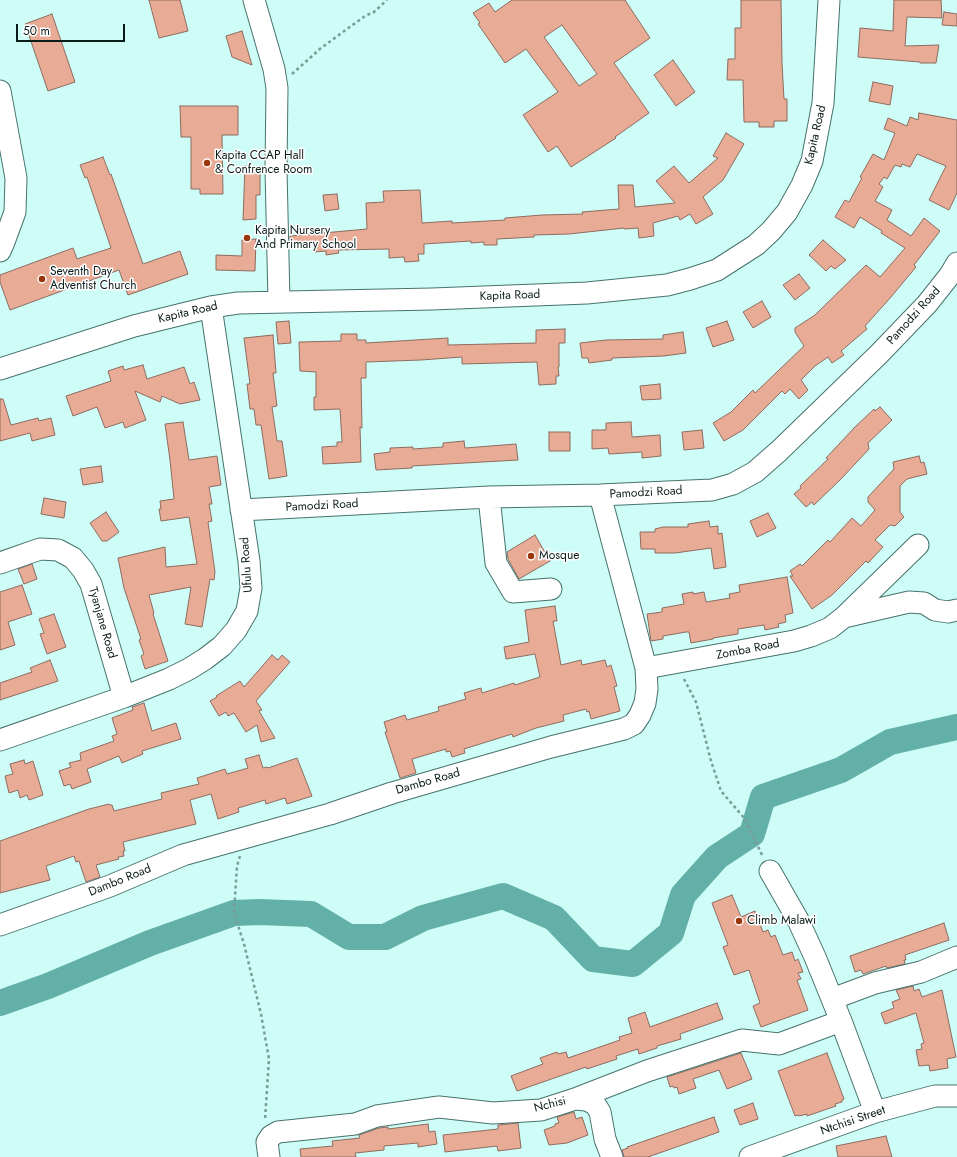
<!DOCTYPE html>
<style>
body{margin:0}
#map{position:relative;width:957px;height:1157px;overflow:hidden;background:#cdfdf6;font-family:Jost,sans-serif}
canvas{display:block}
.scale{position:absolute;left:16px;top:24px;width:109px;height:18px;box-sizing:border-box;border:2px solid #0a1c1a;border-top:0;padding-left:5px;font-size:12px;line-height:14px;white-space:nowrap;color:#0a1c1a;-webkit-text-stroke:3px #fff;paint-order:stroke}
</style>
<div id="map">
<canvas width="957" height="1157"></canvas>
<div class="scale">50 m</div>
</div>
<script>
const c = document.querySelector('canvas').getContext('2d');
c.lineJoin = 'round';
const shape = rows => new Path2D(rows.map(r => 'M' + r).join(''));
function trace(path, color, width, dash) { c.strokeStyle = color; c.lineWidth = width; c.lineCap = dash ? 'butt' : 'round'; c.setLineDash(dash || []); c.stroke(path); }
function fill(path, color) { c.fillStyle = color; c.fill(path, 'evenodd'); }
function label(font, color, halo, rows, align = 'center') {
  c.font = font + ' Jost,sans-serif'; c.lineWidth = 3; c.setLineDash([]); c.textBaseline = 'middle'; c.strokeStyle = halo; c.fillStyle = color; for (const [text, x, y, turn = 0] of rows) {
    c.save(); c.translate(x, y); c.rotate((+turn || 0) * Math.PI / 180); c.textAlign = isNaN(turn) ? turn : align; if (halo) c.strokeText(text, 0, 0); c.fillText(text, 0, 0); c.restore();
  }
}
const river = shape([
 [0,1003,48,986,150,943,234,913,259,912,311,914,349,937,385,937,423,918,503,896,554,918,593,959,633,964,671,933,683,895,717,857,752,834,763,797,841,770,890,742,957,727]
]);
const building = shape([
 [149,0,180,0,188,31,159,38,149,0],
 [512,0,625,0,650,38,614,63,649,113,615,137,616,138,571,167,557,146,548,152,523,115,558,92,526,49,505,63,478,24,480,23,473,13,489,3,495,12,512,0],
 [562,25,597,74,579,86,544,37,562,25],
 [741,0,781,0,782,63,784,99,787,99,787,121,774,121,774,127,759,127,759,122,744,122,743,80,727,80,728,59,735,59,735,28,741,28,741,0],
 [894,0,941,0,942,18,907,17,905,46,939,45,936,63,920,63,920,62,858,57,860,28,893,31,894,0],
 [944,12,957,14,957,26,942,25,944,12],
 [52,14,75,82,48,91,25,24,52,14],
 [242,31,252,65,232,57,226,36,242,31],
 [673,60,695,92,676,106,654,75,673,60],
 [873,82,893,86,890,105,869,101,873,82],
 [180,106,238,106,238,135,222,135,223,194,200,194,200,189,191,189,191,137,181,137,180,106],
 [919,113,957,120,957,193,949,210,929,200,946,166,917,154,910,167,902,164,901,167,895,165,887,179,884,177,879,184,883,187,875,201,892,210,887,220,911,236,924,218,940,231,914,265,916,267,891,297,865,326,867,329,841,351,844,355,832,363,828,357,815,366,801,380,808,390,799,399,790,389,785,394,782,391,743,430,724,441,713,423,731,412,753,390,755,393,804,346,795,332,795,328,815,315,866,265,880,277,905,248,881,233,882,231,860,217,854,228,835,217,845,200,849,202,862,178,860,177,873,154,884,160,895,133,884,129,888,118,907,126,910,117,918,120,919,113],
 [726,133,744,144,723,180,703,197,713,214,696,224,690,214,680,220,678,216,653,223,654,236,639,238,638,228,624,229,624,228,569,234,534,235,534,237,497,239,497,245,484,245,484,242,471,243,471,241,424,244,424,254,418,254,419,261,405,262,404,257,389,258,389,249,338,250,339,253,326,255,326,251,314,252,314,244,290,243,290,236,367,229,366,203,384,202,383,191,420,190,422,223,452,221,452,223,505,220,505,218,542,215,583,214,582,212,619,209,618,185,633,185,635,207,675,203,656,181,674,166,689,183,718,158,713,156,726,133],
 [103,157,110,175,111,174,143,264,180,251,188,274,128,295,119,270,10,310,0,282,0,275,73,248,77,259,111,248,87,177,85,178,80,165,103,157],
 [245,166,260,167,260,195,256,195,256,219,243,220,245,166],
 [337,194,339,209,325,211,323,195,337,194],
 [256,239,255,271,216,270,216,255,242,256,242,240,256,239],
 [823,240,846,260,835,269,831,266,826,271,809,255,823,240],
 [799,274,810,288,795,300,783,285,799,274],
 [762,301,771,317,753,328,743,312,762,301],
 [289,321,291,343,278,344,276,322,289,321],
 [727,321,734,340,713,347,706,328,727,321],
 [565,329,565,343,559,343,559,367,558,367,559,376,556,376,556,384,539,385,537,362,462,364,462,357,421,360,366,362,366,378,361,378,362,428,360,427,361,462,323,464,322,447,337,446,337,442,342,442,340,409,314,410,314,397,316,397,316,372,300,371,299,342,341,341,341,334,357,334,357,340,366,340,366,343,448,338,448,345,536,343,536,330,565,329],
 [683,332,686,353,664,356,612,358,612,360,589,363,588,358,582,358,580,343,606,340,663,339,663,335,683,332],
 [273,335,276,373,273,373,277,406,272,407,277,441,282,441,287,476,269,479,261,425,256,425,254,409,250,409,247,384,250,384,244,338,273,335],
 [143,365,147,379,184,367,190,384,194,382,200,400,180,404,162,396,160,402,135,391,146,420,125,428,123,422,105,428,97,407,73,416,66,396,111,381,108,371,123,366,124,370,143,365],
 [660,384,661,399,642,400,640,386,660,384],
 [0,399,3,399,11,425,38,418,39,421,51,418,55,435,32,441,30,433,0,441,0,399],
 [880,407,892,420,868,443,869,449,841,479,814,505,812,502,806,507,794,494,801,488,800,486,828,459,826,458,854,428,874,409,875,411,880,407],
 [183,422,189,460,217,456,221,485,209,487,212,504,209,504,212,521,208,522,215,572,214,580,210,579,202,627,185,624,191,587,149,595,154,613,153,614,168,661,145,669,141,656,144,654,139,640,141,639,124,588,118,558,165,547,166,567,197,564,189,517,161,521,159,509,161,509,160,501,174,499,170,460,165,424,183,422],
 [631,422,632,437,660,435,661,456,642,458,642,452,609,454,608,448,592,449,592,430,606,430,606,423,631,422],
 [702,430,704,448,684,450,682,432,702,430],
 [549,432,570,432,570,451,549,451,549,432],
 [464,441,465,448,516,444,518,460,412,466,412,468,376,470,374,454,390,452,390,448,413,447,413,449,443,447,443,443,464,441],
 [919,456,921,463,924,462,927,474,907,479,900,486,900,512,904,517,895,526,890,525,875,540,883,547,868,563,866,561,832,595,812,609,790,576,793,576,790,571,800,564,802,566,828,540,830,542,852,518,861,526,875,510,868,502,868,497,894,469,893,462,919,456],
 [101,466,103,482,83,485,80,469,101,466],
 [44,498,66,502,64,518,41,514,44,498],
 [106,512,119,532,107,541,102,541,90,523,106,512],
 [768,513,776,528,757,537,750,521,768,513],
 [709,521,710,527,718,526,718,534,722,533,726,567,714,569,711,548,675,553,655,553,655,549,641,549,640,532,655,532,655,529,663,527,688,527,688,524,709,521],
 [535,535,550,561,519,579,508,559,507,552,535,535],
 [32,564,37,579,24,584,18,569,32,564],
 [787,577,793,613,785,615,786,622,778,624,779,627,765,630,764,625,738,629,738,634,713,638,713,639,691,643,689,632,686,632,663,636,663,639,651,641,647,614,662,612,662,608,684,604,682,594,693,592,693,594,704,592,706,602,730,598,729,594,740,592,739,585,787,577],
 [22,585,32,614,8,622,15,645,0,650,0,592,22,585],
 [555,606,557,621,553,621,561,665,581,660,582,665,605,660,607,667,611,665,617,686,614,687,620,711,591,719,589,711,587,712,586,709,563,715,564,721,536,728,513,737,512,734,464,749,465,753,452,757,450,751,446,752,446,749,412,759,416,773,400,778,385,732,387,732,384,722,405,715,407,720,439,711,438,707,466,699,464,693,481,688,482,693,514,683,515,685,540,677,535,654,506,659,504,647,529,642,525,610,555,606],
 [54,614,66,647,47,654,40,634,44,633,39,619,54,614],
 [272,655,278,660,282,655,290,662,256,701,262,710,259,711,275,738,261,742,257,725,246,732,234,713,228,716,226,712,219,716,210,701,217,697,216,696,240,681,244,687,272,655],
 [50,660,58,681,0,700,0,683,32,672,30,668,50,660],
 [144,703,152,731,176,723,181,739,142,751,143,754,122,763,119,756,87,769,91,782,72,789,70,784,64,786,59,771,71,767,69,763,81,760,80,753,114,741,112,736,117,734,112,718,133,710,132,707,144,703],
 [259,755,263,768,267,767,268,768,297,758,312,796,287,804,285,798,266,804,265,800,238,808,239,812,218,819,211,794,190,800,196,824,123,842,125,851,123,851,124,856,118,857,119,859,96,865,100,877,86,882,79,861,76,862,74,856,46,866,50,880,0,893,0,841,89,809,109,804,110,805,112,805,114,811,162,799,161,793,199,784,197,778,225,769,227,774,248,768,245,759,259,755],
 [24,760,25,764,33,761,43,795,29,800,27,795,20,798,18,790,9,793,5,776,13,774,10,764,24,760],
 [732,895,741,917,755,911,763,932,768,930,771,937,775,935,783,955,792,952,795,961,798,959,803,972,798,973,801,979,797,980,808,1010,761,1027,753,1006,760,1003,749,970,734,975,723,947,728,945,712,903,732,895],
 [944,923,949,940,905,955,906,960,904,960,905,964,887,968,886,966,863,974,861,970,855,972,850,956,944,923],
 [913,986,914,991,919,989,922,997,942,990,956,1057,947,1059,948,1068,930,1071,929,1065,919,1066,916,1050,922,1049,921,1044,924,1043,916,1013,885,1024,881,1013,894,1008,892,1002,900,999,896,990,913,986],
 [717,1003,723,1019,680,1034,681,1039,657,1046,657,1048,639,1054,638,1049,616,1056,617,1059,587,1069,586,1067,517,1091,511,1076,543,1064,540,1058,557,1052,558,1054,566,1052,568,1058,620,1040,619,1037,632,1033,628,1018,645,1012,650,1027,717,1003],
 [741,1053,752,1079,727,1089,719,1070,693,1079,696,1088,679,1094,677,1087,674,1088,673,1086,670,1087,667,1077,741,1053],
 [827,1053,844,1099,842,1100,842,1102,835,1104,836,1106,807,1116,807,1114,799,1116,798,1115,795,1116,778,1071,827,1053],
 [753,1103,758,1119,740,1125,734,1110,753,1103],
 [574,1112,576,1119,582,1117,588,1135,567,1143,549,1145,544,1130,555,1126,555,1124,559,1123,557,1117,574,1112],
 [714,1117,719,1132,648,1157,624,1157,622,1150,628,1148,627,1147,714,1117],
 [518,1123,521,1148,498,1151,497,1146,445,1152,443,1135,498,1129,498,1125,518,1123],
 [428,1124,429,1132,435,1131,437,1144,418,1147,418,1143,384,1146,384,1150,355,1153,356,1157,301,1157,300,1149,333,1146,332,1141,360,1138,359,1135,379,1128,388,1127,388,1129,428,1124],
 [886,1136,892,1157,838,1157,836,1146,886,1136]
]);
const path = shape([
 [292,74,321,48,365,16,374,12,387,0],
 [684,679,696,702,711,761,721,791,745,819,763,857],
 [240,856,237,866,234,913,244,944,261,1014,269,1059,265,1120]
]);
const minor = shape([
 [254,0,274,69,277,88,276,169,279,302],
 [0,91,16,178,15,212,4,242,0,251],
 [0,369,134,326,211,307,238,303,432,299,587,293,667,285,690,279,717,270,756,245,771,231,787,212,802,185,812,161,823,103,829,0],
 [489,497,496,563,513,592,551,589],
 [241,510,489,497,600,495,712,490,733,484,755,472,779,451,879,354,927,304,950,275,957,263],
 [0,563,40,549,58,550,73,558,83,570,91,584,124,697],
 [844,617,909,602,924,603,935,610,948,612,957,610],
 [646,668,794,641,811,636,830,628,844,617,918,545],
 [0,740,124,697,169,679,189,669,205,659,222,646,236,630,247,611,251,588,249,561,211,307],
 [770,871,798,920,815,957,841,1021,875,1112],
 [0,925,110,886,183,855,330,814,392,793,551,747,624,729,634,724,640,715,645,703,647,689,646,668,600,495],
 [832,999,875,983,921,972,957,957],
 [575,1099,586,1100,595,1104,600,1112,605,1139,612,1157],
 [269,1157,267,1142,271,1136,278,1132,355,1124,377,1116,439,1107,493,1113,541,1110,575,1099,647,1071,742,1040,779,1044,841,1021],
 [750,1157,875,1112,935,1096,957,1096]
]);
const markers = [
 [207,163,4,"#9b350a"],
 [247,238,4,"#9b350a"],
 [42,279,4,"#9b350a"],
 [531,556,4,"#9b350a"],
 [739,921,4,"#9b350a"]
];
const streetNames = [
 ["Kapita Road",816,135,-77],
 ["Kapita Road",510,296,-2],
 ["Kapita Road",188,313,-13],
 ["Pamodzi Road",914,316,-48],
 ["Pamodzi Road",646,493,-3],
 ["Pamodzi Road",322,506,-3],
 ["Ufulu Road",247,565,-94],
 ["Tyanjane Road",102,623,74],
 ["Zomba Road",748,650,-11],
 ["Dambo Road",428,782,-16],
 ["Dambo Road",120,881,-22],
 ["Nchisi",550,1105,-14],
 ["Ntchisi Street",853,1121,-19]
];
const poiNames = [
 ["Kapita CCAP Hall",215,156],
 ["& Confrence Room",215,170],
 ["Kapita Nursery",255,231],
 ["And Primary School",255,245],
 ["Seventh Day",50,272],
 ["Adventist Church",50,286],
 ["Mosque",539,556],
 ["Climb Malawi",747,921]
];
trace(river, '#62b0a8', 26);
fill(building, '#e8ab96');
trace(building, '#8e6b5f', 1);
trace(minor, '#47726d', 23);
trace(path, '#799c97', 2.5, [3, 3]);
trace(minor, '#fff', 21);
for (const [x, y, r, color] of markers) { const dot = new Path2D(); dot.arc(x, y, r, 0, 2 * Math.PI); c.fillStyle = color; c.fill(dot); trace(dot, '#fff', 1.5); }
label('12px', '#0a1c1a', '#fff', streetNames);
label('12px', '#0a1c1a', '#fff', poiNames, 'left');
</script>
